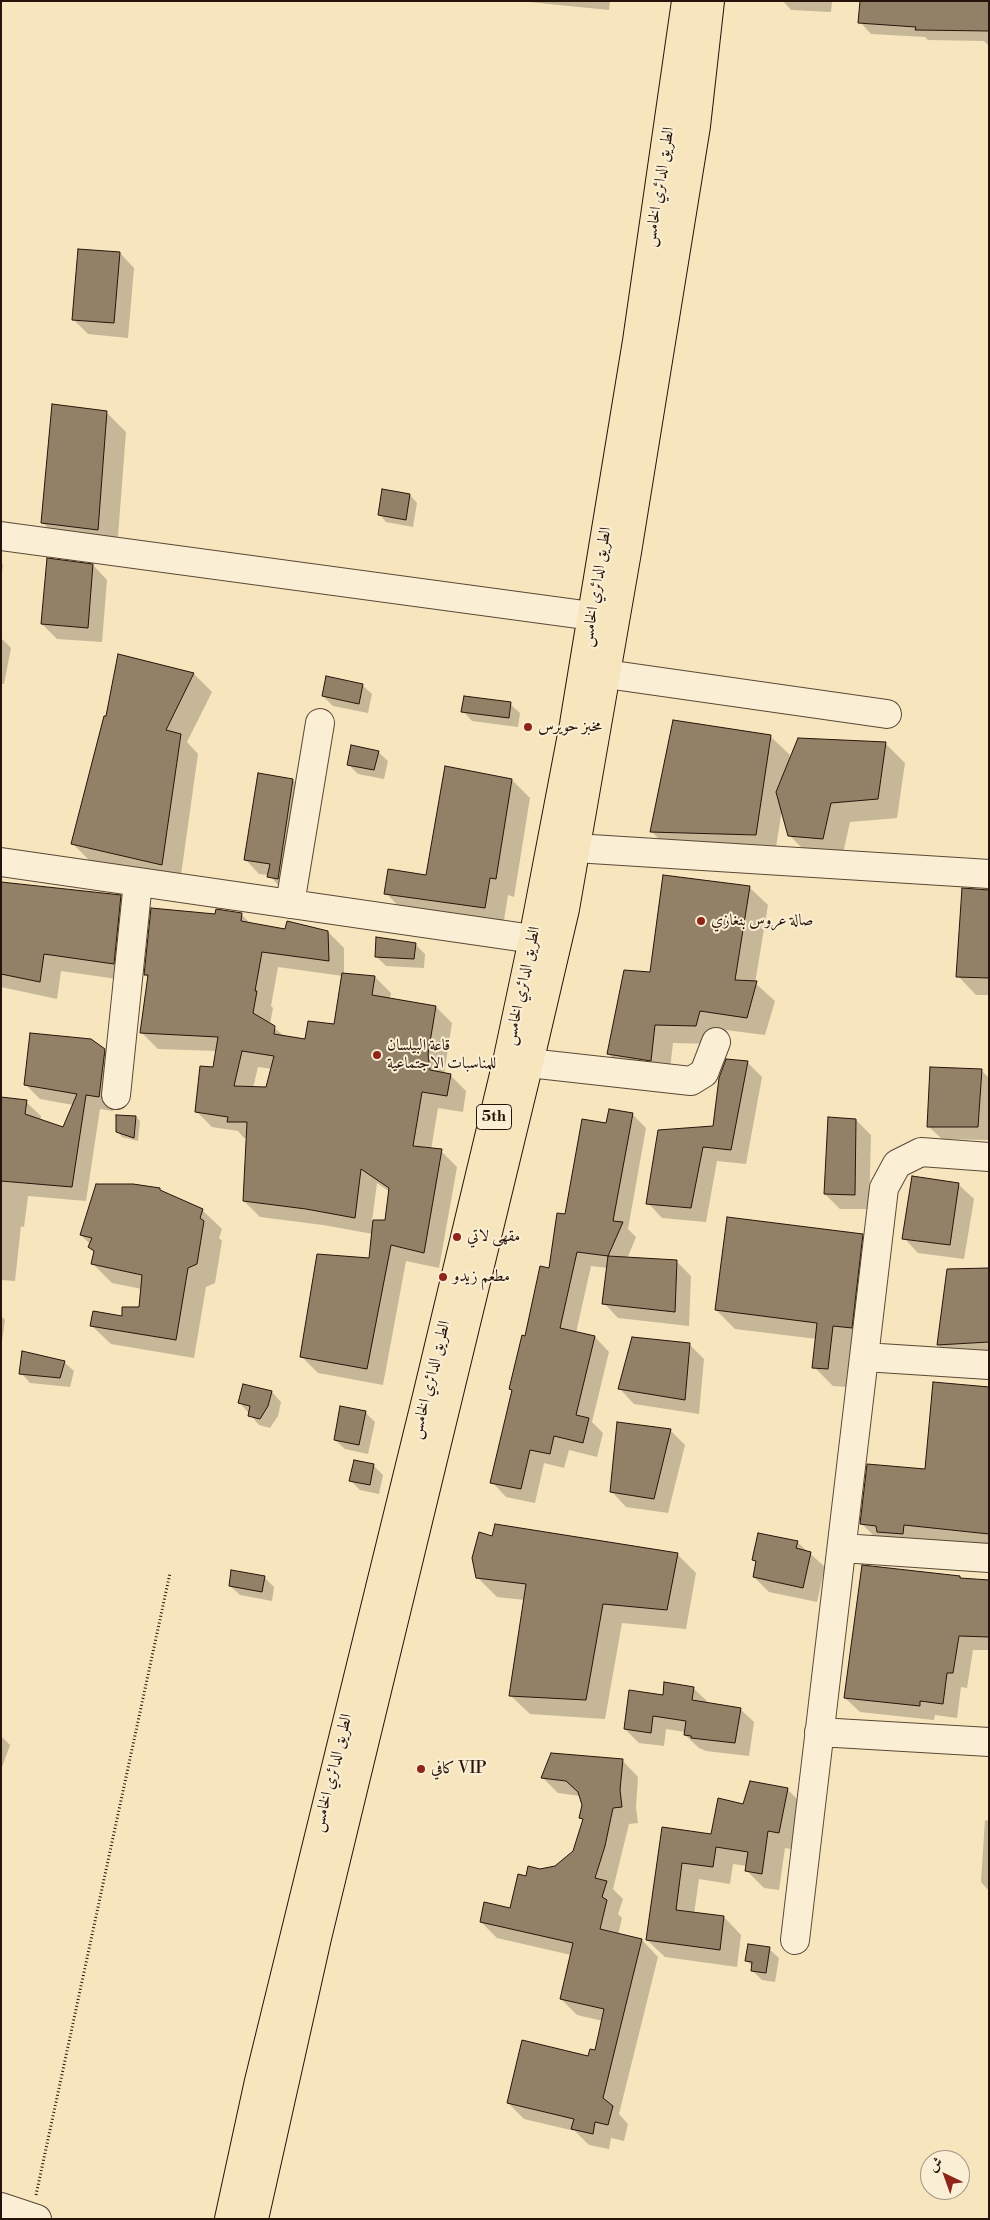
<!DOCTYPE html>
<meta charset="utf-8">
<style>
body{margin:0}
#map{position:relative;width:990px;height:2220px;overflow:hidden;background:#f7e5bd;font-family:"Libre Bodoni",Amiri,serif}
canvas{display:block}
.frame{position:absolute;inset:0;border:2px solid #26140a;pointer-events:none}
.north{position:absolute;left:920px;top:2150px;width:50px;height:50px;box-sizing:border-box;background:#faeed4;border:1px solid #a59783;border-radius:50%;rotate:318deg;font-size:14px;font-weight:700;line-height:20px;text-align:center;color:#26140a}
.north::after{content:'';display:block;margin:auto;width:18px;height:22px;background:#8f2418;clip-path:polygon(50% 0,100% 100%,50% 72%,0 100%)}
</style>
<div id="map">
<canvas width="990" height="2220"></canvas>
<div class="frame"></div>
<div class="north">ش</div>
</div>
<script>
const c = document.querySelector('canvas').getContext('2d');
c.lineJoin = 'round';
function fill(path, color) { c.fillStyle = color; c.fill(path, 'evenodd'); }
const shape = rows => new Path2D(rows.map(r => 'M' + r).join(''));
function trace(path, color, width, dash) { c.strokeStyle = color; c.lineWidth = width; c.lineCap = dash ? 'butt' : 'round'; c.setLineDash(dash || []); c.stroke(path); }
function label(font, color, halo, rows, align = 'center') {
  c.font = font + ' "Libre Bodoni",Amiri,serif'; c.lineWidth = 4; c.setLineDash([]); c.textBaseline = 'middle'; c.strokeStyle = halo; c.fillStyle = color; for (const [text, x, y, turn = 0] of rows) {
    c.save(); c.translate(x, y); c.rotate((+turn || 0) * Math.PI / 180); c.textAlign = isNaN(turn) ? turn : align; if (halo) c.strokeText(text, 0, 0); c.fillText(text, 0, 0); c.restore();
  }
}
const shadow = shape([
 [519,1,610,1,609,10],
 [783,1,832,1,831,12,791,10],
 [989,1,989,46,984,41,928,40,925,37,871,34,860,22],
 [120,253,134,268,128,338,88,334,73,319],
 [106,412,126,432,117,549,62,542,43,523],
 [410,495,417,503,413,527,386,522,379,514],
 [1,563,3,565,1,578],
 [93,565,107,580,102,642,57,639,42,624],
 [1,638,11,648,4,684,1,684],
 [119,655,194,674,212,692,187,742,198,754,180,882,91,862,73,844,107,717],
 [362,685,372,694,368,713,333,706,323,696],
 [510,704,520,713,518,727,472,721,463,711],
 [770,736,790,755,789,761,799,739,886,744,905,763,897,818,850,822,842,858,809,855,789,835,782,809,775,854,671,851,652,832],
 [378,752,388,761,384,779,358,774,348,764],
 [293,780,307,794,283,890,269,875,259,874,246,860],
 [512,780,530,798,514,897,508,895,503,926,404,912,386,893,427,876],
 [1,883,120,896,138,914,131,981,61,971,57,999,1,987],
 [749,887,768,905,755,983,775,1001,765,1035,718,1029,714,1044,673,1043,669,1078,627,1072,609,1054,651,974],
 [963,889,989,890,989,995,976,995,958,976],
 [241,914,251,924,285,930,328,932,344,948,344,975,375,977,391,993,390,999,436,1007,452,1023,444,1074,450,1075,466,1091,463,1112,438,1108,431,1150,441,1151,457,1167,439,1268,406,1261,383,1385,318,1373,302,1357,370,1259,373,1234,323,1225,260,1217,244,1201,248,1138,244,1138,238,1131,212,1127,196,1111,214,1069,217,1051,158,1049,142,1033,149,978,145,975,216,915],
 [278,967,343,976,335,1025,306,1040,285,1037,270,1024,273,1008,271,1006],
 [258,1067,272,1069,267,1088,253,1088],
 [377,1183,390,1192,386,1221,372,1221],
 [415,944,425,954,424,968,386,966,376,956],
 [104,1050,119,1065,116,1098,113,1111,100,1109,86,1201,28,1196,24,1227,21,1226,15,1281,1,1280,1,1099,26,1102,41,1116,40,1121,63,1128,73,1105,40,1099,26,1085],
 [748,1063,762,1077,746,1164,717,1161,706,1222,662,1218,648,1203,714,1127],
 [981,1070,989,1078,989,1140,942,1139,928,1126],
 [632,1114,646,1128,628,1229,636,1237,627,1259,676,1261,691,1276,689,1326,618,1318,604,1303,608,1268,591,1266,576,1333,595,1337,609,1352,592,1422,603,1433,597,1457,569,1450,564,1468,544,1463,535,1503,506,1497,492,1482,513,1391,511,1389,526,1337,550,1269,566,1215,607,1125],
 [136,1117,140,1121,138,1141,122,1137,118,1132],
 [856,1120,871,1135,869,1209,840,1209,825,1194],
 [913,1178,959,1185,974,1199,964,1259,918,1253,904,1238],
 [163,1193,202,1210,222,1229,219,1238,222,1241,215,1283,206,1287,194,1358,111,1344,91,1325,123,1318,140,1308,142,1289,112,1283,93,1264,95,1253,90,1247,91,1245,81,1235],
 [862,1236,881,1255,847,1387,833,1386,814,1367,817,1339,735,1329,716,1310],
 [989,1270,989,1357,953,1359,938,1345],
 [1,1316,5,1320,1,1348],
 [689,1344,704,1359,699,1414,634,1404,620,1389],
 [64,1362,74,1371,70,1387,30,1383,21,1373],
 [989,1387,989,1547,918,1539,917,1547,876,1538,862,1524,926,1470],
 [272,1392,281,1402,278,1416,270,1428,259,1425,240,1403],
 [365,1412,375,1422,368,1454,345,1449,335,1440],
 [670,1430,685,1445,668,1513,626,1507,612,1492],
 [373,1465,383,1475,379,1494,360,1490,350,1480],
 [493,1537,677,1554,696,1573,686,1629,622,1623,605,1719,530,1714,510,1695,525,1600,497,1597,477,1577],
 [797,1542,825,1567,817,1602,769,1592,754,1577,757,1563,753,1560],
 [264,1577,274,1587,272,1601,240,1595,230,1586],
 [959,1577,962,1580,989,1581,989,1650,973,1650,967,1688,961,1687,957,1718,935,1715,934,1720,860,1712,845,1698],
 [693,1688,707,1701,707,1704,740,1709,754,1722,749,1756,706,1751,699,1748,685,1735,685,1732,666,1729,664,1746,639,1743,625,1729,664,1696],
 [1,1736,10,1745,1,1770],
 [622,1760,638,1777,636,1807,638,1823,629,1824,613,1889,623,1899,618,1914,622,1918,618,1935,642,1940,658,1957,619,2114,628,2124,624,2141,611,2138,609,2149,589,2145,575,2131,524,2119,508,2103,596,2051,603,2021,577,2015,561,1999,571,1955,497,1938,481,1922,511,1910,527,1877,540,1870,556,1868,574,1851,584,1820,581,1818,583,1805,580,1796,558,1793,542,1777],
 [787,1789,804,1806,796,1850,785,1848,779,1890,764,1888,746,1870,747,1866,733,1864,730,1884,699,1879,694,1914,724,1917,741,1935,737,1967,665,1957,647,1940,663,1829,712,1835,744,1805],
 [985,1820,989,1821,989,1891,981,1882],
 [769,1949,779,1958,775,1982,762,1980,752,1970,753,1967,746,1960]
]);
const building = shape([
 [860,1,989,1,989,31,915,30,916,27,858,23,860,1],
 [78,249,120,252,114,323,72,320,78,249],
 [52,404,107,411,98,530,41,523,52,404],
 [382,489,410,494,406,520,378,515,382,489],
 [47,558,93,564,88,628,41,624,47,558],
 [118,654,194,673,166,730,181,734,162,865,71,844,104,716,106,716,118,654],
 [326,676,363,684,359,704,322,696,326,676],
 [464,696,511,702,509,718,461,712,464,696],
 [673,720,771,735,756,835,650,832,673,720],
 [798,738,886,742,878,799,831,803,823,839,788,836,776,792,798,738],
 [351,745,379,751,374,770,347,765,351,745],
 [445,766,512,779,496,879,490,878,485,908,384,894,388,869,426,875,445,766],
 [258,773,293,779,278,879,267,877,270,864,244,860,258,773],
 [663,875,750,886,735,980,757,981,747,1018,700,1011,696,1026,655,1025,651,1061,607,1054,624,970,650,972,663,875],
 [1,882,121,895,114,964,44,954,40,982,1,974,1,882],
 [962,888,989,890,989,978,956,977,962,888],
 [151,908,215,914,216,909,242,913,241,921,285,929,287,921,328,931,329,961,262,952,255,991,257,991,253,1013,275,1026,274,1034,305,1039,308,1021,334,1024,342,973,375,976,372,995,436,1006,428,1054,430,1070,451,1074,447,1096,422,1092,413,1146,442,1149,424,1253,391,1245,367,1369,300,1357,317,1254,369,1258,373,1220,385,1220,389,1188,361,1169,355,1218,306,1209,243,1201,247,1122,227,1122,228,1117,195,1112,200,1066,213,1067,218,1037,140,1033,148,975,144,975,151,908],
 [242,1051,274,1056,266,1087,234,1086,242,1051],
 [376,937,416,943,414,959,375,957,376,937],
 [30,1033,91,1039,105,1049,99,1097,86,1095,72,1187,1,1181,1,1097,27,1100,25,1114,63,1127,77,1094,24,1085,30,1033],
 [726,1059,748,1061,731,1150,703,1147,691,1208,646,1204,658,1130,713,1126,719,1078,726,1059],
 [930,1067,982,1069,978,1127,927,1127,930,1067],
 [609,1109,633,1113,613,1221,623,1222,608,1256,577,1252,560,1328,595,1336,576,1415,589,1418,583,1443,554,1436,550,1454,530,1450,521,1489,490,1483,512,1390,509,1389,522,1335,525,1336,540,1266,549,1268,557,1213,565,1214,582,1119,606,1123,609,1109],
 [116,1115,136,1116,134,1138,116,1132,116,1115],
 [828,1117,856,1119,855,1195,824,1194,828,1117],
 [912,1176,959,1183,950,1245,902,1239,912,1176],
 [96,1184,133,1184,160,1188,160,1190,203,1209,200,1218,204,1221,197,1264,188,1268,176,1340,90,1326,93,1311,122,1316,122,1307,139,1307,142,1275,91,1264,94,1251,88,1247,92,1238,80,1235,96,1184],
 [727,1217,863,1234,852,1328,833,1326,828,1369,812,1368,817,1323,715,1310,727,1217],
 [608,1256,677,1260,675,1312,602,1304,608,1256],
 [989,1268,989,1342,937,1345,947,1269,989,1268],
 [632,1337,690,1343,685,1400,618,1389,632,1337],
 [22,1351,65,1361,60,1378,19,1374,22,1351],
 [933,1382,989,1387,989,1534,904,1525,903,1534,877,1532,876,1526,860,1524,867,1464,925,1469,933,1382],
 [243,1384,272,1391,268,1406,260,1419,248,1416,250,1406,238,1403,243,1384],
 [340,1406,366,1411,359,1445,334,1440,340,1406],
 [617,1422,671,1429,654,1499,610,1492,617,1422],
 [354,1460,374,1464,370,1485,349,1481,354,1460],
 [495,1524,678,1553,667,1610,603,1604,586,1700,509,1696,526,1584,476,1578,472,1558,479,1532,492,1536,495,1524],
 [758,1533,798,1541,796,1548,811,1552,803,1588,753,1577,756,1561,752,1560,758,1533],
 [862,1565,960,1576,960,1578,989,1580,989,1637,959,1636,953,1673,947,1673,943,1704,920,1701,920,1706,844,1698,862,1565],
 [231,1570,265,1576,262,1592,229,1586,231,1570],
 [664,1682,694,1687,692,1700,741,1708,735,1743,691,1738,691,1736,684,1735,686,1721,653,1716,651,1733,624,1729,629,1690,663,1695,664,1682],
 [551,1753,623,1759,620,1790,622,1807,613,1808,605,1846,595,1878,607,1881,602,1897,607,1900,600,1929,642,1939,603,2098,613,2106,608,2125,595,2122,593,2134,571,2129,574,2119,507,2103,522,2040,588,2056,590,2049,595,2050,604,2009,560,1999,573,1943,480,1922,484,1902,510,1908,518,1874,526,1876,528,1866,540,1869,555,1866,573,1851,583,1819,579,1818,582,1805,578,1792,566,1781,541,1778,551,1753],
 [750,1781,788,1788,779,1833,768,1831,762,1874,745,1871,748,1852,716,1847,713,1867,682,1863,676,1910,724,1916,720,1950,646,1940,662,1827,711,1834,718,1798,743,1804,750,1781],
 [748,1944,770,1947,766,1973,751,1971,752,1962,745,1961,748,1944]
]);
const path = shape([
 [36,2195,170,1573]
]);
const minor = shape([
 [1,536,592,616],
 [606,674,887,714],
 [575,848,989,874],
 [1,862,533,939],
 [290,904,320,723],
 [529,1063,691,1081,704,1073,716,1042],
 [116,1095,138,882],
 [864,1357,989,1365],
 [842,1548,989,1558],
 [819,1732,989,1742],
 [795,1940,884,1188,897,1164,921,1152,989,1157],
 [1,2207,37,2219]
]);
const major = shape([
 [229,2219,259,2081,427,1396,507,1062,533,939,574,724,637,341,686,1],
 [254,2219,317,1938,529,1063,565,909,627,552,696,126,710,1]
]);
const markers = [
 [528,727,5,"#8f2418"],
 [701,921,5,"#8f2418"],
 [377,1055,5,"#8f2418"],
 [457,1237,5,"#8f2418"],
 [443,1277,5,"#8f2418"],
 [421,1769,5,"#8f2418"]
];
const shields = [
 [494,1117,35]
];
const shieldNames = [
 ["5th",494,1117]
];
const streetNames = [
 ["الطريق الدائري الخامس",660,187,-81],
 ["الطريق الدائري الخامس",597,587,-81],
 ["الطريق الدائري الخامس",523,986,-78],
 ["الطريق الدائري الخامس",431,1380,-76],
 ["الطريق الدائري الخامس",333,1773,-76]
];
const poiNames = [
 ["مخبز حويرس",538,727],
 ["صالة عروس بنغازي",711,921],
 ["قاعة البيلسان",387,1046],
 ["للمناسبات الاجتماعية",387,1064],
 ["مقهى لاتي",467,1237],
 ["مطعم زيدو",453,1277],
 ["كافي VIP",431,1769]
];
fill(shadow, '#0003');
fill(building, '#938167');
trace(building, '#26140a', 1);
trace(minor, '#5a4837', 30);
trace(major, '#26140a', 30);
trace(path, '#26140a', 3, [1, 2.5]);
trace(minor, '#faeed4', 28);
trace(major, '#f7e5bd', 28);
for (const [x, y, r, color] of markers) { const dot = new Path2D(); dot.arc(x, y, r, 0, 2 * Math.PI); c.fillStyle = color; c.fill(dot); trace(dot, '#faeed4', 2); }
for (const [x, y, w] of shields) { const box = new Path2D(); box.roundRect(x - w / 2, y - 12.5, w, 25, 4); c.fillStyle = '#faeed4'; c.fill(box); trace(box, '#26140a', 1); }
label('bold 15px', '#26140a', null, shieldNames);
label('16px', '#26140a', '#faeed4', streetNames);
label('16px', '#26140a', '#faeed4', poiNames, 'left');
</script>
